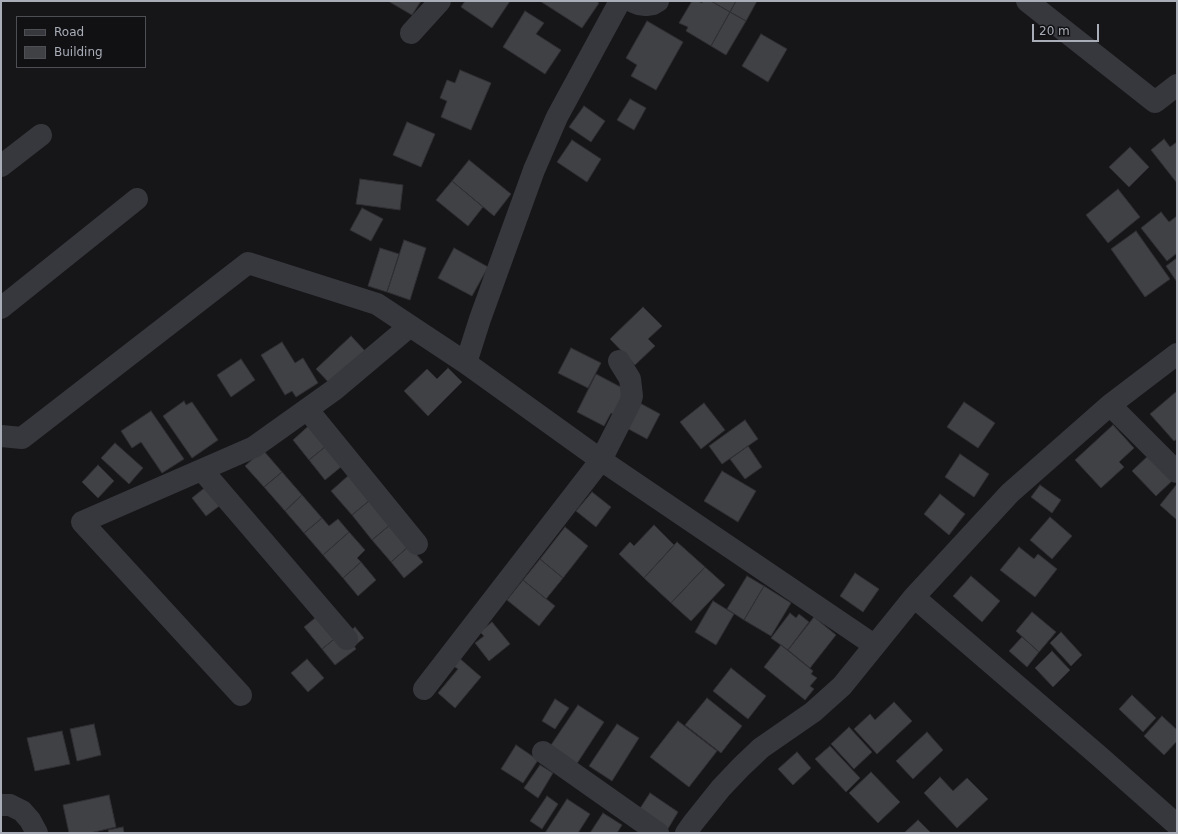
<!DOCTYPE html>
<style>
body{margin:0}
#map{position:relative;width:1178px;height:834px;overflow:hidden;background:#161618;font-family:"DejaVu Sans",sans-serif}
canvas{display:block}
.frame{position:absolute;inset:0;border:2px solid #a8adb8;pointer-events:none}
.legend{position:absolute;left:16px;top:16px;width:130px;height:52px;box-sizing:border-box;background:#111113;border:1px solid #4d4f55;margin:0;padding:5px 7px;list-style:none;font-size:12px;color:#a8adb8}
.legend li{display:flex;align-items:center;gap:8px;height:20px}
.legend b{width:20px;border:1px solid #4d4f55}
.scale{position:absolute;left:1032px;top:24px;width:67px;height:18px;box-sizing:border-box;border:2px solid #a8adb8;border-top:0;padding-left:5px;font-size:12px;line-height:14px;white-space:nowrap;color:#a8adb8;-webkit-text-stroke:3px #111113;paint-order:stroke}
</style>
<div id="map">
<canvas width="1178" height="834"></canvas>
<div class="frame"></div>
<ul class="legend">
<li><b style="height:5px;background:#37383d"></b>Road</li>
<li><b style="height:11px;background:#404145"></b>Building</li>
</ul>
<div class="scale">20 m</div>
</div>
<script>
const c = document.querySelector('canvas').getContext('2d');
c.lineJoin = 'round';
function fill(path, color) { c.fillStyle = color; c.fill(path, 'evenodd'); }
const shape = rows => new Path2D(rows.map(r => 'M' + r).join(''));
function trace(path, color, width, dash) { c.strokeStyle = color; c.lineWidth = width; c.lineCap = dash ? 'butt' : 'round'; c.setLineDash(dash || []); c.stroke(path); }
const building = shape([
 [388,1,421,1,412,15,388,1],
 [465,1,510,1,492,28,461,7,465,1],
 [540,1,596,1,599,3,582,28,540,1],
 [692,1,698,1,702,3,703,1,711,1,730,12,711,46,686,31,688,27,679,23,692,1],
 [711,1,736,1,730,12,711,1],
 [736,1,757,1,746,21,730,12,736,1],
 [525,11,544,23,536,34,561,50,545,74,503,47,525,11],
 [730,12,746,21,726,55,711,46,730,12],
 [647,21,683,42,656,90,631,76,637,65,626,58,647,21],
 [761,34,787,49,768,82,742,66,761,34],
 [460,70,491,83,471,130,441,117,447,101,440,98,447,80,455,83,460,70],
 [630,99,646,108,634,130,617,120,630,99],
 [584,106,605,121,591,142,569,127,584,106],
 [407,122,435,134,421,167,393,155,407,122],
 [1164,139,1170,147,1177,142,1177,183,1151,150,1164,139],
 [572,140,601,159,587,182,557,162,572,140],
 [1130,147,1149,167,1129,187,1109,167,1130,147],
 [469,160,511,194,494,216,452,181,469,160],
 [360,179,403,185,400,210,356,204,360,179],
 [452,181,483,207,468,226,436,200,452,181],
 [1118,189,1140,217,1108,243,1086,215,1118,189],
 [362,208,383,219,371,241,350,230,362,208],
 [1161,212,1169,222,1177,216,1177,253,1167,261,1141,228,1161,212],
 [1136,231,1170,279,1145,297,1111,249,1136,231],
 [404,240,426,248,410,300,387,292,404,240],
 [380,248,399,254,387,292,368,286,380,248],
 [454,248,488,267,472,296,438,278,454,248],
 [1177,258,1177,282,1166,266,1177,258],
 [643,307,662,326,648,339,655,346,635,365,610,339,643,307],
 [351,336,367,353,333,387,316,369,351,336],
 [282,342,295,363,303,358,318,383,296,397,292,391,285,395,261,355,282,342],
 [571,348,601,363,588,388,558,373,571,348],
 [241,359,255,380,231,397,217,375,241,359],
 [448,368,462,382,428,416,404,391,427,369,437,379,448,368],
 [596,374,628,391,616,416,611,413,604,426,577,412,596,374],
 [1177,391,1177,439,1174,441,1150,414,1177,391],
 [184,401,186,405,192,402,218,440,192,458,163,416,184,401],
 [636,401,660,414,647,439,623,426,636,401],
 [964,402,995,423,978,448,947,427,964,402],
 [704,403,725,430,701,449,680,422,704,403],
 [151,411,184,459,162,473,141,442,132,448,121,431,151,411],
 [745,420,758,439,722,464,709,446,745,420],
 [314,421,331,442,309,460,293,440,314,421],
 [1113,425,1134,448,1119,462,1124,467,1101,488,1075,460,1113,425],
 [331,442,347,462,325,480,309,460,331,442],
 [115,443,143,468,129,484,101,458,115,443],
 [748,446,762,467,745,479,730,459,748,446],
 [263,450,282,472,264,487,245,466,263,450],
 [960,454,989,474,974,497,945,477,960,454],
 [1150,454,1174,479,1156,496,1132,471,1150,454],
 [98,465,114,481,98,498,82,482,98,465],
 [722,471,756,491,738,522,704,501,722,471],
 [282,472,302,495,285,511,264,487,282,472],
 [349,475,370,500,352,515,331,491,349,475],
 [1177,484,1177,520,1160,505,1177,484],
 [208,485,222,504,206,516,192,498,208,485],
 [1040,485,1061,500,1052,513,1031,497,1040,485],
 [592,492,611,507,596,527,576,511,592,492],
 [940,494,965,514,949,535,924,514,940,494],
 [302,495,322,518,304,533,285,511,302,495],
 [370,500,391,524,372,540,352,515,370,500],
 [1050,517,1072,536,1052,559,1030,540,1050,517],
 [322,518,329,526,338,519,349,532,323,555,304,533,322,518],
 [391,524,409,546,391,562,372,540,391,524],
 [654,525,674,545,644,578,619,554,630,542,634,546,654,525],
 [565,527,588,546,563,578,540,559,565,527],
 [349,532,365,550,357,558,361,562,343,578,323,555,349,532],
 [677,542,705,567,671,603,644,578,677,542],
 [409,546,423,562,404,578,391,562,409,546],
 [1019,547,1034,559,1038,554,1057,569,1035,597,1000,570,1019,547],
 [540,559,563,578,546,599,523,580,540,559],
 [361,562,376,580,358,596,343,578,361,562],
 [705,567,725,585,691,621,671,603,705,567],
 [855,573,879,589,863,612,840,596,855,573],
 [747,576,764,586,744,620,727,609,747,576],
 [971,576,1000,601,982,622,953,596,971,576],
 [523,580,555,606,539,626,507,600,523,580],
 [764,586,791,603,771,636,744,620,764,586],
 [713,601,734,614,716,645,695,632,713,601],
 [325,610,343,632,322,649,304,627,325,610],
 [1032,612,1056,632,1039,652,1016,631,1032,612],
 [790,613,796,618,799,614,809,622,788,650,771,638,790,613],
 [814,617,836,635,810,668,788,650,814,617],
 [492,622,510,644,489,661,475,643,484,636,480,632,492,622],
 [355,627,364,638,354,646,356,649,335,665,322,649,343,632,345,635,355,627],
 [1061,632,1082,655,1071,666,1050,643,1061,632],
 [1022,637,1039,652,1027,667,1009,651,1022,637],
 [781,645,813,671,811,674,817,678,810,686,814,689,805,700,764,667,781,645],
 [1052,651,1070,670,1053,687,1035,668,1052,651],
 [458,657,481,677,455,708,438,693,458,669,452,665,458,657],
 [307,659,324,678,308,692,291,673,307,659],
 [731,668,766,696,748,719,713,691,731,668],
 [1132,695,1156,718,1143,732,1119,709,1132,695],
 [707,698,742,726,721,753,685,725,707,698],
 [555,699,569,708,555,729,542,721,555,699],
 [894,702,912,721,877,754,854,729,870,714,875,720,894,702],
 [578,705,604,722,576,765,549,748,578,705],
 [1162,716,1177,730,1177,741,1164,755,1144,736,1162,716],
 [678,721,717,751,689,787,650,757,678,721],
 [94,724,101,755,77,761,70,729,94,724],
 [617,724,639,738,612,781,589,766,617,724],
 [849,727,872,752,854,769,831,744,849,727],
 [62,731,70,764,35,771,27,738,62,731],
 [927,732,943,750,913,779,896,761,927,732],
 [516,745,538,760,523,783,501,769,516,745],
 [830,746,860,778,846,792,815,759,830,746],
 [797,752,811,768,793,785,778,769,797,752],
 [540,765,553,773,538,798,524,788,540,765],
 [871,772,900,802,878,823,849,793,871,772],
 [940,777,953,791,967,778,988,799,957,828,924,793,940,777],
 [650,793,678,812,666,832,637,813,650,793],
 [109,795,116,827,90,833,69,833,63,805,109,795],
 [547,796,558,804,542,829,530,821,547,796],
 [567,799,590,814,578,833,545,833,567,799],
 [603,813,622,825,617,833,590,833,603,813],
 [918,820,931,833,904,833,918,820],
 [123,827,124,833,109,833,108,830,123,827]
]);
const minor = shape([
 [620,1,557,117,534,170,480,319,466,363,601,460,874,645],
 [631,1,638,4,646,5,653,4,658,1],
 [1027,1,1155,102,1177,85],
 [411,33,440,1],
 [1,166,41,135],
 [1,308,137,199],
 [1110,405,1177,472],
 [307,409,417,544],
 [1,436,22,438,248,263,377,304,466,363],
 [202,470,347,639],
 [914,597,1099,756,1177,825],
 [424,689,601,460,630,403,632,396,630,379,619,361],
 [241,695,82,522,254,447,334,390,410,326],
 [543,752,658,833],
 [1,805,10,805,22,811,30,820,37,833],
 [686,833,693,823,721,788,741,767,761,748,813,712,842,686,914,597,1010,493,1110,405,1177,354]
]);
fill(building, '#404145');
trace(building, '#303034', 1);
trace(minor, '#37383d', 22);
</script>
